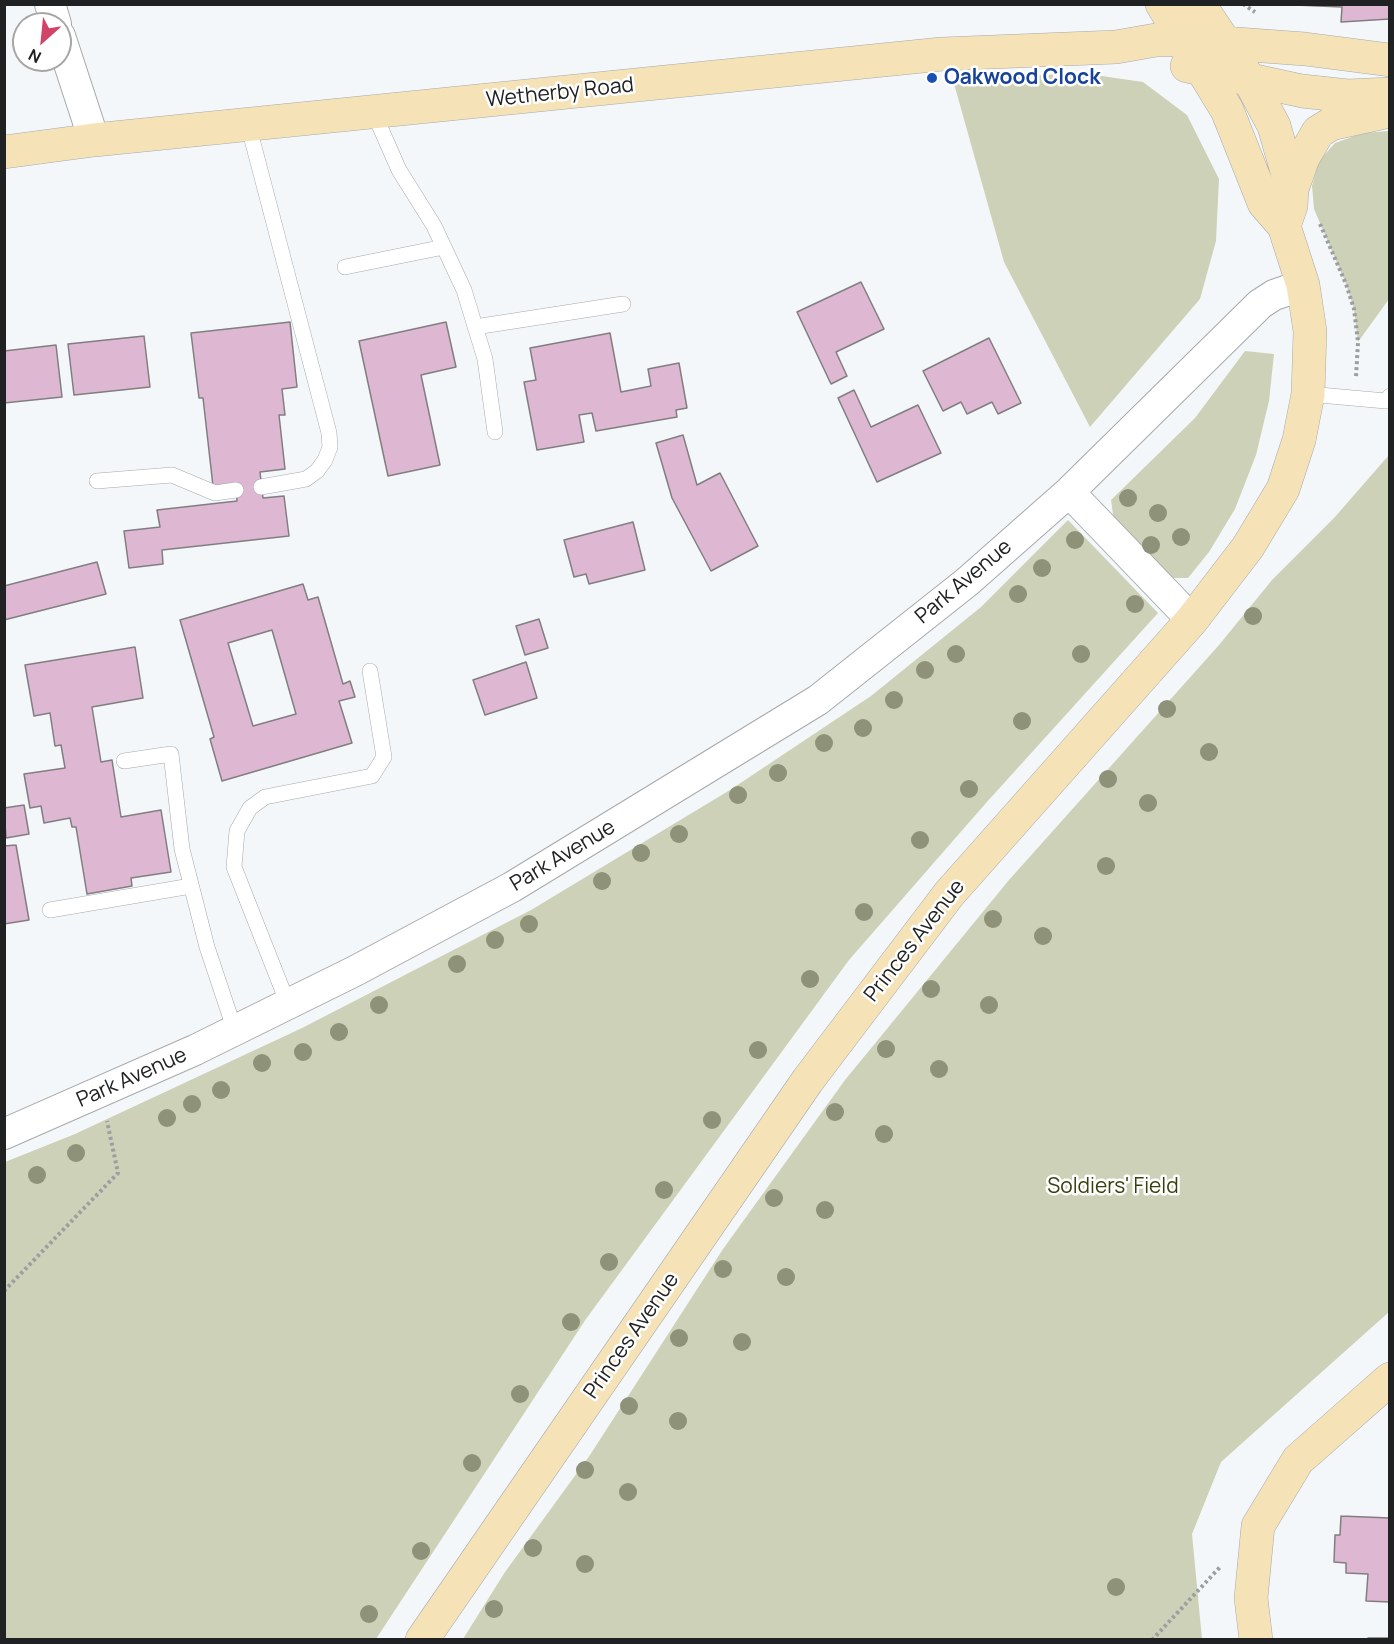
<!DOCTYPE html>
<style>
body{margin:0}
#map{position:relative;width:1394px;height:1644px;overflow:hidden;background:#f4f7fa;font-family:Manrope,sans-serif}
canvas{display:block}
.frame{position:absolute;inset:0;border:6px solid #202122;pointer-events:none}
.north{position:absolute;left:12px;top:12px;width:60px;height:60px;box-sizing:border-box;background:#fff;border:2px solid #a6a6a7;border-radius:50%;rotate:207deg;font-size:16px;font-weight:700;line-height:24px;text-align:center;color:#202122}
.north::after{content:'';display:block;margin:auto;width:21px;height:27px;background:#d24368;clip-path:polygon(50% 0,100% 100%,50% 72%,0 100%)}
</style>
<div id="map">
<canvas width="1394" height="1644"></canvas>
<div class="frame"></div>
<div class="north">N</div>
</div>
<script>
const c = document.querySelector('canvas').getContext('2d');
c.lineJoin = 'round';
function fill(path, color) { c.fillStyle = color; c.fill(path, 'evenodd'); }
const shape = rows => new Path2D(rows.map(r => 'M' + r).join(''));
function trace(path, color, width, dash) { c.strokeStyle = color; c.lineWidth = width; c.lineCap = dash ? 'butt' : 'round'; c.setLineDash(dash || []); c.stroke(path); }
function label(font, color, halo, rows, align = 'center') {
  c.font = font + ' Manrope,sans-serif'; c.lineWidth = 5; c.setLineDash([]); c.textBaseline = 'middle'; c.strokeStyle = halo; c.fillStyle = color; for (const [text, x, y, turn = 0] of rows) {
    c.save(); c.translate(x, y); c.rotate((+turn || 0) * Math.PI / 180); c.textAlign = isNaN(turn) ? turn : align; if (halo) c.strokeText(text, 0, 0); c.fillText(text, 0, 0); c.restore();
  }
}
const green = shape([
 [1081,73,1143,82,1187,115,1219,179,1216,241,1200,299,1090,427,1004,262,953,80],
 [1389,131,1389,299,1358,342,1354,309,1346,284,1314,209,1312,186,1319,161,1335,143,1363,133],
 [1245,351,1274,354,1269,401,1256,455,1235,509,1209,552,1188,578,1170,578,1114,521,1111,500,1195,418],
 [1389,455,1389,1312,1221,1462,1192,1534,1202,1639,463,1639,505,1572,590,1455,723,1249,845,1080,1009,880,1219,645,1272,580,1334,518],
 [1068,520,1158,613,986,803,849,960,586,1319,376,1639,5,1639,5,1162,75,1134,302,1028,531,910,730,790,871,696,981,607]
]);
const building = shape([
 [1272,4,1390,4,1390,19,1341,22,1342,7,1272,4],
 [861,282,884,329,836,352,847,376,831,384,797,312,861,282],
 [290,322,297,387,282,389,285,415,279,415,285,469,260,472,263,498,284,496,289,536,162,550,163,564,129,568,124,531,160,527,157,510,237,501,236,484,213,486,203,398,199,398,191,333,290,322],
 [446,322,456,367,421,375,440,465,388,476,359,341,446,322],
 [610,333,621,392,651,386,648,369,679,363,687,408,676,410,677,417,596,431,592,413,579,415,584,442,537,450,524,382,536,380,530,348,610,333],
 [144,336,150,387,74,395,68,344,144,336],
 [989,338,1021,403,998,414,992,402,967,414,961,402,943,411,923,371,989,338],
 [56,345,62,397,4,403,4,351,56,345],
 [854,390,871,427,918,405,941,453,877,482,838,398,854,390],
 [683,435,697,485,720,473,758,546,711,571,672,498,656,443,683,435],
 [633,522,645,570,589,584,586,574,574,577,564,540,633,522],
 [97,562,106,594,4,620,4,586,97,562],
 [303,584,308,600,318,597,343,684,350,681,355,697,339,701,352,743,222,781,210,739,214,737,180,620,303,584],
 [272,630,296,714,253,726,228,643,272,630],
 [539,619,548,648,525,655,516,626,539,619],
 [135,647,143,698,92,707,101,762,112,760,121,817,161,810,171,872,131,878,132,886,87,894,76,827,72,827,70,818,44,823,41,806,30,808,24,774,65,768,61,745,55,746,50,713,34,716,25,665,135,647],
 [526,662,537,698,485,715,473,680,526,662],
 [24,805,29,834,6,838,4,808,24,805],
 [16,845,29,920,4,924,4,846,16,845],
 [1341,1516,1390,1518,1390,1602,1366,1601,1368,1574,1346,1573,1346,1563,1334,1562,1335,1535,1340,1535,1341,1516],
 [1368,1638,1390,1638,1390,1640,1368,1640,1368,1638]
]);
const path = shape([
 [1243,4,1255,12],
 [1320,224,1346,284,1354,309,1358,342,1356,377],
 [4,1291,118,1173,107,1121],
 [1152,1640,1221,1566]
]);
const lane = shape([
 [373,111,399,170,434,226,464,290,485,359,495,432],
 [248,124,329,433,330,447,325,460,317,471,306,479,261,487],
 [345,267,444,247],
 [475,327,623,304],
 [1308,394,1386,401,1390,396],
 [97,481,172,475,215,493,236,490],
 [124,761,171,754,182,849,207,947,235,1031],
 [50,910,191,886],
 [288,1004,234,867,237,831,250,808,265,797,372,776,384,757,370,671]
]);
const street = shape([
 [50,4,56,24],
 [60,36,94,140],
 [1069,492,1192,620],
 [4,1134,195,1050,355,971,512,887,818,700,967,582,1069,492,1260,304,1274,295,1303,285]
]);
const secondary = shape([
 [1199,4,1249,79,1274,126,1292,189,1291,206,1284,226],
 [1187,66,1302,91,1348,96,1390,94],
 [4,152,94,140,942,54,1116,47,1156,40,1182,40,1305,49,1390,60],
 [1292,189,1303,158,1318,132,1331,124,1390,111],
 [422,1640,808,1080,949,894,1192,620,1248,547,1283,489,1299,440,1308,394,1310,331,1303,285,1284,226,1264,203,1227,110,1162,4],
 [1256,1640,1251,1598,1258,1526,1298,1460,1390,1379]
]);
const trees = [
 [1128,498],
 [1158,513],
 [1181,537],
 [1075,540],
 [1151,545],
 [1042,568],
 [1018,594],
 [1135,604],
 [1253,616],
 [956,654],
 [1081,654],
 [925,670],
 [894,700],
 [1167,709],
 [1022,721],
 [863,728],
 [824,743],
 [1209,752],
 [778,773],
 [1108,779],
 [969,789],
 [738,795],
 [1148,803],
 [679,834],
 [920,840],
 [641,853],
 [1106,866],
 [602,881],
 [864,912],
 [993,919],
 [529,924],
 [1043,936],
 [495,940],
 [457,964],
 [810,979],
 [931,989],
 [379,1005],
 [989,1005],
 [339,1032],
 [886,1049],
 [758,1050],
 [303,1052],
 [262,1063],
 [939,1069],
 [221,1090],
 [192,1104],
 [835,1112],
 [167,1118],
 [712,1120],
 [884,1134],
 [76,1153],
 [37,1175],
 [664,1190],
 [774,1198],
 [825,1210],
 [609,1262],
 [723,1269],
 [786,1277],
 [571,1322],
 [679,1338],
 [742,1342],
 [520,1394],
 [629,1406],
 [678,1421],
 [472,1463],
 [585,1470],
 [628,1492],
 [533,1548],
 [421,1551],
 [585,1564],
 [1116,1587],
 [494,1609],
 [369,1614]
];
const markers = [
 [932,78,6,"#1a4fb4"]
];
const transitNames = [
 ["Oakwood Clock",944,78]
];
const streetNames = [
 ["Wetherby Road",560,93,-6],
 ["Park Avenue",964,582,-40],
 ["Park Avenue",563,856,-31],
 ["Princes Avenue",915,941,-52],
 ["Park Avenue",132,1078,-24],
 ["Princes Avenue",632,1336,-55]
];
const parkNames = [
 ["Soldiers' Field",1113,1187]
];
fill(green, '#cdd1b7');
fill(building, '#deb8d3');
trace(building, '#817e80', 1.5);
trace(lane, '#a6a9ac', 16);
trace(street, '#a6a9ac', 32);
trace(secondary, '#a6a9ac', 34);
trace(path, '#9c9ea0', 4, [3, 3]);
trace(lane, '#fff', 15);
trace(street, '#fff', 30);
trace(secondary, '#f5e3b7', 33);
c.fillStyle = '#8e9278';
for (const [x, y] of trees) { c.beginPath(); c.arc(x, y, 9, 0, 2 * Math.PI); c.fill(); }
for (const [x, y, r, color] of markers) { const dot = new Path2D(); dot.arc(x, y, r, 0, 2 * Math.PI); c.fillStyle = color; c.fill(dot); trace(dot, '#fff', 2); }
label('bold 21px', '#164399', '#fff', transitNames, 'left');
label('21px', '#202122', '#fff', streetNames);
label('21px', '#3a3f0e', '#fff', parkNames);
</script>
